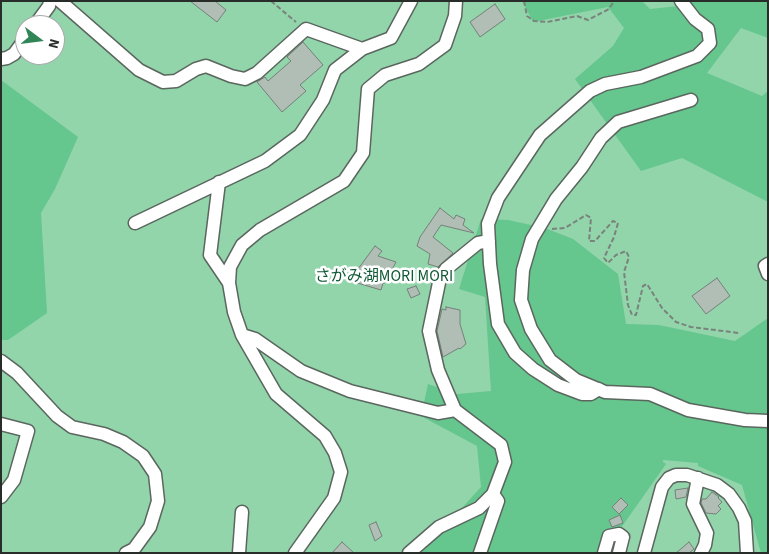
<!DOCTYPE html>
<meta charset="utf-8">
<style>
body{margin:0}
#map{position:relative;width:769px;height:554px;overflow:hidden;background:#d7e5db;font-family:"Source Sans 3",sans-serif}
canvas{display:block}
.frame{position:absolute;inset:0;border:2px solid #282d2a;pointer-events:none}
.north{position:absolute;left:15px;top:15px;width:50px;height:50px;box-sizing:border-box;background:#fff;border:1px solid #a9abaa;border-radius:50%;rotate:105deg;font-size:14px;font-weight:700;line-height:20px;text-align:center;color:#282d2a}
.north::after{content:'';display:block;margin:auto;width:18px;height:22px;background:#318658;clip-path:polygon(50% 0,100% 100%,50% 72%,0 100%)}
</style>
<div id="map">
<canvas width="769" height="554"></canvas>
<div class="frame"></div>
<div class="north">N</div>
</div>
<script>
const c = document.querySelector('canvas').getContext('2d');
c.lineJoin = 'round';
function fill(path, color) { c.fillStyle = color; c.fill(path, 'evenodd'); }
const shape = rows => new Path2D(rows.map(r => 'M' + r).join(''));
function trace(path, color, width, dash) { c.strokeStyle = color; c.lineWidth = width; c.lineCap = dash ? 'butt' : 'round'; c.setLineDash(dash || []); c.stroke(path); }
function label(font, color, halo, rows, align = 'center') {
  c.font = font + ' "Source Sans 3","Noto Sans JP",sans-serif'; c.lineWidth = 5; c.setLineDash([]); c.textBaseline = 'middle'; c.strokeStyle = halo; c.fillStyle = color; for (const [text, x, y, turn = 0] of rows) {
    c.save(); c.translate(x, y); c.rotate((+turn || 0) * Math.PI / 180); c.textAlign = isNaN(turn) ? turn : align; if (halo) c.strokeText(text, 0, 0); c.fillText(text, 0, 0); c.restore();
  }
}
const green = shape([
 [1,1,768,1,768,553,1,553],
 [25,25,55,25,55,55,25,55]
]);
const forest = shape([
 [522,1,642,1,650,9,688,5,691,1,768,1,768,38,741,28,707,73,762,96,768,91,768,202,682,158,641,171,575,79,613,46,624,28,608,7,533,22],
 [1,80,78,137,55,189,41,213,47,313,8,340,1,340],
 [481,219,508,220,545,228,573,239,618,274,626,324,659,325,735,341,768,318,768,553,761,553,742,485,698,466,698,463,663,460,663,462,666,464,616,535,600,553,421,553,481,487,477,446,421,416,428,384,457,394,491,391,485,297,459,289]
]);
const building = shape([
 [190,1,215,1,226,10,217,22,190,1],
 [495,4,505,19,480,37,470,22,495,4],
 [303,42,323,65,300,85,306,91,282,112,257,82,265,77,268,81,291,61,287,57,303,42],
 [440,208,454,219,456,215,465,219,463,225,474,233,441,225,433,237,453,253,438,267,428,264,430,254,417,246,420,237,440,208],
 [375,246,382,251,378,256,396,262,385,283,383,283,381,290,354,282,358,269,375,246],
 [717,278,730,296,706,314,692,296,717,278],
 [416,286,420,294,411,298,407,289,416,286],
 [446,307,460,310,460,324,466,344,460,349,459,348,443,357,437,331,442,309,446,310,446,307],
 [688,488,686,497,676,499,675,490,688,488],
 [712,492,719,497,718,498,722,502,718,506,721,509,716,514,706,513,701,503,702,499,706,499,712,492],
 [621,498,628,505,619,514,612,507,621,498],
 [620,515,623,523,612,527,609,520,620,515],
 [376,522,382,536,375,541,369,525,376,522],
 [342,542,354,553,332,553,342,542],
 [689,542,694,549,689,553,676,553,689,542]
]);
const path = shape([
 [271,1,296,22],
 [524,1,527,16,534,21,547,22,577,16,588,20,609,9,614,1],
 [552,229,565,228,586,215,591,218,589,241,595,241,613,221,618,223,614,237,604,258,608,263,616,255,626,251,629,257,624,272,628,305,632,315,636,315,643,286,647,284,662,308,676,322,691,327,739,333]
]);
const minor = shape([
 [60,1,139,70,163,82,176,81,196,69,206,66,231,76,245,79,257,73,306,29,362,49],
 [35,25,49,6,50,1],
 [1,59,7,58,14,54,25,39],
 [691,100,618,122,601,138,582,167,556,199,532,239,523,270,521,300,531,329,550,360,576,380,605,392,650,394,688,410,745,420,768,421],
 [219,182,210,255,229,283],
 [135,223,265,161,300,135,323,100,335,70,362,49,391,38,411,1],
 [768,264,765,266,768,274],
 [242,335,255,339,301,371,350,391,438,413,455,410],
 [1,361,17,373,57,416,72,427,104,434,123,442,143,456,155,474,158,501,150,527,134,549,126,553],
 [599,389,591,394,582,394,558,385,533,369,515,353,498,324,490,264,488,224,498,198,540,135,590,91,605,84,641,77,697,56,710,43,708,29,695,19,681,1],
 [1,424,28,431,14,480,1,497],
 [698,478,693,504,707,533,705,545,701,553],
 [239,553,242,512],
 [295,553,334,498,341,472,335,453,325,436,276,394,242,335,234,312,229,283,230,267,242,245,260,230,344,181,363,153,368,89,385,75,419,64,445,45,455,16,456,1],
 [409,553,439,527,479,508,493,494,505,462,501,445,455,410,438,370,429,331,440,278,446,269,478,243,489,241],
 [480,553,498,501,493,494],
 [604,553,609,536,619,534,623,537,619,553],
 [644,553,662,487,669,478,676,475,687,475,717,485,729,494,739,508,745,521,747,553]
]);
const parkNames = [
 ["さがみ湖MORI MORI",384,277]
];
fill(green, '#92d5ab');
fill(forest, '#65c68e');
fill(building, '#b1beb5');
trace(building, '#758179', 1);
trace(minor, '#5a665e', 15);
trace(path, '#79837c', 2, [5, 2.5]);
trace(minor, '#fff', 12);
label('16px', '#105a36', '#fff', parkNames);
</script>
